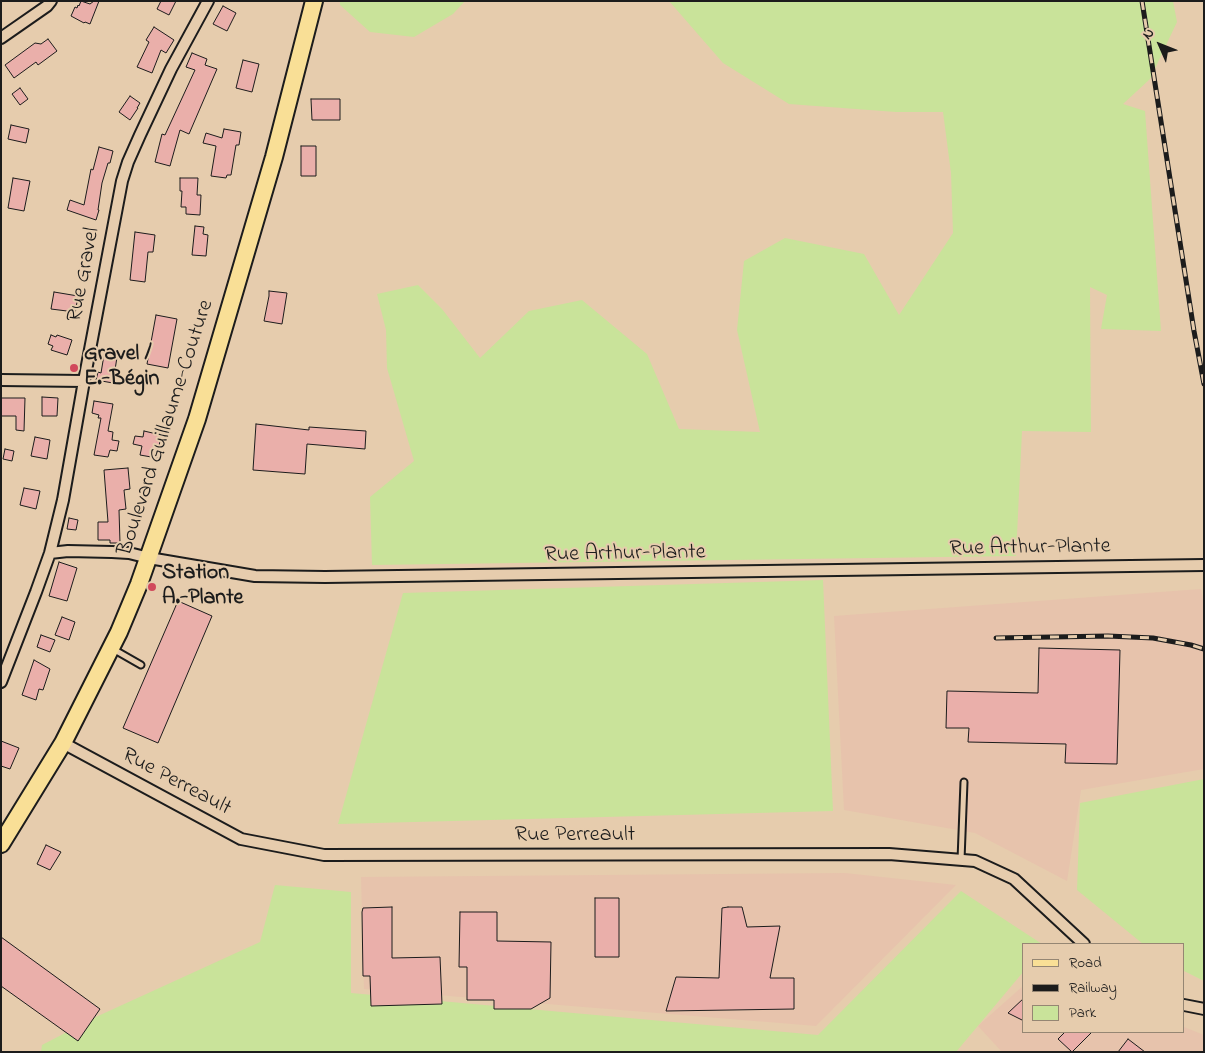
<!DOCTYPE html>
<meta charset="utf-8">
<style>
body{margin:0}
#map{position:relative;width:1205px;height:1053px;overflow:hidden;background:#e6ccad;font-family:"Indie Flower",sans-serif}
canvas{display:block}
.frame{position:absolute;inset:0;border:2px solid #1c1c1c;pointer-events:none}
.legend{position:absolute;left:1022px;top:943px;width:162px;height:90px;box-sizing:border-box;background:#e6ccad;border:1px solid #958673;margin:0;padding:6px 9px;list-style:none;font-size:15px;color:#1c1c1c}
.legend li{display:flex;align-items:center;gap:10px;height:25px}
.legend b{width:25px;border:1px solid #958673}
.north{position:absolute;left:1135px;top:20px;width:50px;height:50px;-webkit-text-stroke:4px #e6ccad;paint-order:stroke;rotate:314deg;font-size:14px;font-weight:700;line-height:20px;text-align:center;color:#1c1c1c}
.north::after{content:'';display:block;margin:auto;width:18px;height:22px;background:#1c1c1c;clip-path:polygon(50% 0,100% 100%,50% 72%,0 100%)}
</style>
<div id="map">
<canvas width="1205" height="1053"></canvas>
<div class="frame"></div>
<ul class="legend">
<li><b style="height:6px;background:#f9df96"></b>Road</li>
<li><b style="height:6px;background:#1c1c1c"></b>Railway</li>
<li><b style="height:14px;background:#c9e39a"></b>Park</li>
</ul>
<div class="north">N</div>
</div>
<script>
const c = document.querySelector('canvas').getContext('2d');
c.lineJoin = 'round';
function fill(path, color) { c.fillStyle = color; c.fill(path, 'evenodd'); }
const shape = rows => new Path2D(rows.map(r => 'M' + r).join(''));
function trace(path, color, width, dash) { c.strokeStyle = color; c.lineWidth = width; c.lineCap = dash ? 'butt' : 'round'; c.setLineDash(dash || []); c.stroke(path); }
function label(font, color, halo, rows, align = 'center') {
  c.font = font + ' "Indie Flower",sans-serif'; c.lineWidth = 4; c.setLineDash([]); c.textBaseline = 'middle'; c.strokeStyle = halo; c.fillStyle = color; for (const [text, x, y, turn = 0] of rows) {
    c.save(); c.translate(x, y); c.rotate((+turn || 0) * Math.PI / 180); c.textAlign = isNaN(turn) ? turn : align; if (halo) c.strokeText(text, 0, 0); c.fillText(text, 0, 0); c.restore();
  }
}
const built = shape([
 [1201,589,1204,606,1204,769,1081,790,1067,881,975,833,844,810,834,616],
 [845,873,956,885,816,1026,364,989,361,877],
 [1024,985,1024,1032,1184,1032,1184,1027,1204,1035,1204,1052,1002,1052,978,1026]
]);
const green = shape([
 [340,1,465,1,453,14,414,37,370,32,340,5],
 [669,1,1173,1,1177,22,1150,79,1123,104,1145,111,1161,331,1101,329,1107,295,1090,287,1091,432,1022,431,1016,556,372,565,370,497,414,461,387,368,386,330,377,294,418,285,442,309,480,358,529,311,582,300,647,354,679,429,760,432,737,330,744,261,785,238,864,254,899,315,953,233,951,173,943,112,896,112,789,104,723,63],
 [823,580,833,811,338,824,403,593],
 [1204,779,1204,981,1184,971,1184,944,1143,944,1077,890,1080,803],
 [275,885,351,892,351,993,818,1035,961,891,1042,944,1024,944,1024,971,956,1052,41,1052,42,1045,98,1016,260,942]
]);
const building = shape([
 [81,1,90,4,94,1,99,1,90,24,85,22,84,23,71,16,75,7,77,8,78,5,79,6,81,1],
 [161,1,176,1,169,15,157,9,161,1],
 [223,6,236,13,227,31,213,24,223,6],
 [154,27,174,40,166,53,161,50,152,73,137,67,149,42,146,40,154,27],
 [48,39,57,51,38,65,36,62,14,78,5,65,35,43,41,44,48,39],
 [192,53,207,59,205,65,217,69,189,134,180,130,170,166,155,162,162,134,165,135,195,70,186,67,192,53],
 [243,60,259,64,252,92,236,88,243,60],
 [20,88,28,99,20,105,12,94,20,88],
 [130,96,140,103,137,108,138,108,130,120,119,112,130,96],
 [311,99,340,99,340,120,312,120,311,99],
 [11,125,29,129,26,143,8,139,11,125],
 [224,129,241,132,239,145,236,145,231,175,227,175,226,178,211,176,216,146,203,143,206,133,222,138,224,129],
 [301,146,316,146,316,176,301,176,301,146],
 [99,147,113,151,110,163,108,163,102,183,98,210,99,210,96,220,67,210,70,200,84,205,91,169,93,170,99,147],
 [13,178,30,181,24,211,8,208,13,178],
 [180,178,198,178,197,195,201,195,200,215,186,214,186,207,181,207,182,191,180,191,180,178],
 [195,226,204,227,203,234,208,235,206,256,192,255,195,226],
 [135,232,155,235,153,252,148,252,145,282,130,280,135,232],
 [269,291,287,293,282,324,264,321,269,296,269,291],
 [54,292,78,296,75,314,67,313,67,311,51,309,54,292],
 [156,315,177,319,168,368,147,364,156,315],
 [51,335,56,337,57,335,72,340,67,355,51,350,53,346,48,344,51,335],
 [104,355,117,357,113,383,96,380,98,372,101,373,104,355],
 [42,397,58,398,57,416,42,416,42,397],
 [1,398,25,398,24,431,16,430,16,416,1,416,1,398],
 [94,401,113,404,108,431,113,432,112,440,119,441,117,451,110,450,108,457,94,455,101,418,98,418,99,415,92,413,94,401],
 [256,424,309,430,309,427,366,431,365,449,307,444,305,474,253,470,256,424],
 [144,431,161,435,157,458,140,455,142,446,133,444,135,436,143,437,144,431],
 [35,437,50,440,47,459,31,456,35,437],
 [5,449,14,451,12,461,3,459,5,449],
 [128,468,130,489,124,490,126,509,119,510,120,543,110,543,110,540,98,540,98,522,108,522,104,470,128,468],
 [24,488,40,491,36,509,20,505,24,488],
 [69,518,78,520,76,530,67,529,69,518],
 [59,562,77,568,67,601,49,596,59,562],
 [178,601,212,616,158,743,123,728,178,601],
 [62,617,75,622,69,640,55,635,62,617],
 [41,635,55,640,50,652,37,647,41,635],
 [1039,648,1120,650,1117,764,1065,763,1066,744,968,742,969,728,946,728,947,691,1038,693,1039,648],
 [34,660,50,669,43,690,39,689,36,700,22,695,34,660],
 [1,741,19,748,10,769,1,766,1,741],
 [46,845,61,852,50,870,37,864,46,845],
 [595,898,619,898,619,957,595,957,595,898],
 [392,907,392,958,440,957,442,1004,371,1006,370,976,363,976,362,912,363,908,392,907],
 [728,907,742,907,747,927,780,926,770,978,794,978,794,1009,666,1011,676,977,719,978,722,908,728,907],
 [460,912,497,912,497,941,551,942,550,998,531,1009,494,1009,494,1000,467,1000,467,967,459,967,460,912],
 [1,937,100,1009,78,1041,1,986,1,937],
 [1024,998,1024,1021,1008,1013,1024,998],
 [1065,1032,1092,1032,1072,1052,1058,1039,1065,1032],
 [1128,1039,1145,1052,1118,1052,1128,1039]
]);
const service = shape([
 [113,649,141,665],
 [961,860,964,782]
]);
const minor = shape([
 [1,38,47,6,51,1],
 [1,380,84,381],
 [50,553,68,551,112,552,129,553,149,558,255,576,325,577,1204,565],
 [1,682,36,592,50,553,63,500,84,381,122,181,128,162,140,135,171,69,208,1],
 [63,743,241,839,324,855,889,854,975,861,1014,879,1084,944],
 [1184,1005,1204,1009]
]);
const primary = shape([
 [1,844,63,743,119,632,139,584,197,419,274,157,314,1]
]);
const rail = shape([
 [1142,1,1194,331,1204,384],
 [996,638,1108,636,1153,638,1191,645,1204,649]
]);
const markers = [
 [74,368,5,"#d1495b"],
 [152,587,5,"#d1495b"]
];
const streetNames = [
 ["Rue Gravel",85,275,-79],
 ["Boulevard Guillaume-Couture",167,428,-72],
 ["Rue Arthur-Plante",1030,549,-1],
 ["Rue Arthur-Plante",625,555,-1],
 ["Rue Perreault",176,783,28],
 ["Rue Perreault",575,836]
];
const poiNames = [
 ["Gravel /",84,355],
 ["E.-Bégin",84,380],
 ["Station",162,574],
 ["A.-Plante",162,599]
];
fill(built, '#e7c3ac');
fill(green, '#c9e39a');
fill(building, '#eaafaa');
trace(building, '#1c1c1c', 1);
trace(service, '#1c1c1c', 9);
trace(minor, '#1c1c1c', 14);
trace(primary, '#1c1c1c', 20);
trace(service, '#e6ccad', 5);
trace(minor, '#e6ccad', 10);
trace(primary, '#f9df96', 16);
trace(rail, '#1c1c1c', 5);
trace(rail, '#e6ccad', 3, [9]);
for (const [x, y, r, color] of markers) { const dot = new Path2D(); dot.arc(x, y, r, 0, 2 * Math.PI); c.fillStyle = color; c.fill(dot); trace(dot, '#e6ccad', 2); }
label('22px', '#1c1c1c', '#e6ccad', streetNames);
label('bold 22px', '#1c1c1c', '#e6ccad', poiNames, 'left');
</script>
